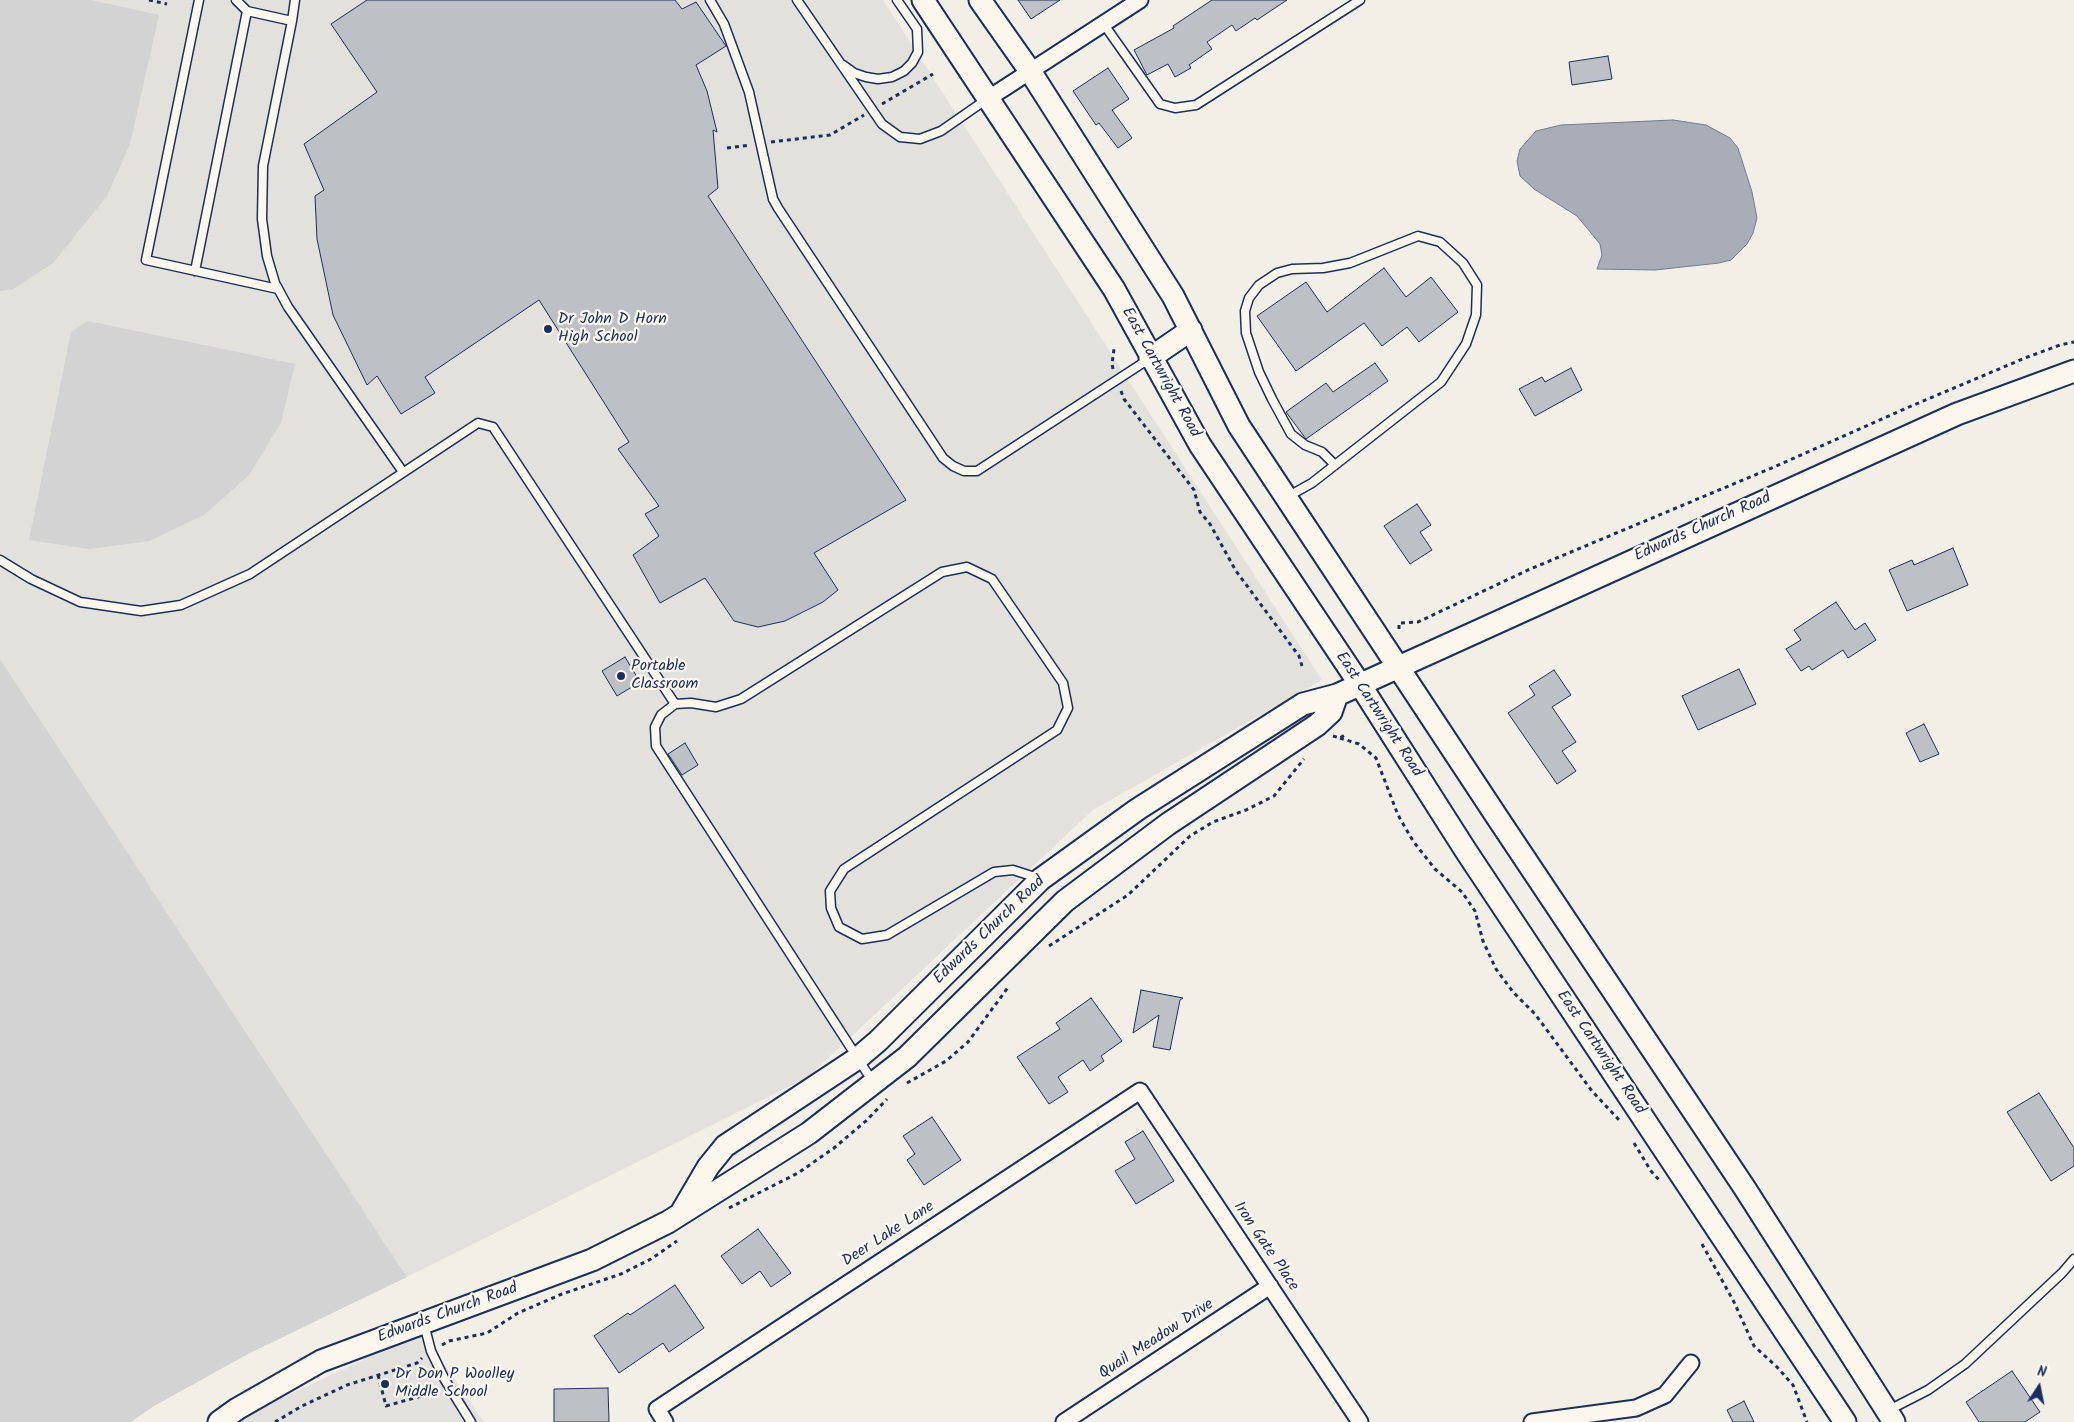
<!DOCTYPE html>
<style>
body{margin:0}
#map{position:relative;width:2074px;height:1422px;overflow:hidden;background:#f2efe6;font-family:Kalam,sans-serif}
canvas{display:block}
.north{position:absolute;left:2014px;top:1362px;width:50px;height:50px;-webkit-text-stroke:4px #fbf7ec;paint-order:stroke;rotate:11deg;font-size:14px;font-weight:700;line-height:20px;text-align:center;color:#1b2f5e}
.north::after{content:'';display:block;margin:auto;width:18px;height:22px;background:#1b2f5e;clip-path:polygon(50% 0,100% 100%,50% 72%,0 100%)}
</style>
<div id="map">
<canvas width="2074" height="1422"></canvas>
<div class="north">N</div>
</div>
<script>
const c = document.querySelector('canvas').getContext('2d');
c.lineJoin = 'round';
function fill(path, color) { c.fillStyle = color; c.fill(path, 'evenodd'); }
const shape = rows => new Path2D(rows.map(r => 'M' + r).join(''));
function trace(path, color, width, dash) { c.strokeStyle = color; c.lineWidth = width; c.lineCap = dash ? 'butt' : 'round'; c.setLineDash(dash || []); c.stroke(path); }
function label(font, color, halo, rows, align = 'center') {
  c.font = font + ' Kalam,sans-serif'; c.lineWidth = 4.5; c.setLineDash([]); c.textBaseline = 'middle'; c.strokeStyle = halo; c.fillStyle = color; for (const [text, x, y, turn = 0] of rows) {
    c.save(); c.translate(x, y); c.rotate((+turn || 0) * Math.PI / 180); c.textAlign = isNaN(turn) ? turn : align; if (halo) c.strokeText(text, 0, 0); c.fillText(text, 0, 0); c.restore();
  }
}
const built = shape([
 [0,0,883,0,1322,680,1093,810,808,1077,407,1277,0,659],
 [422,1332,484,1422,240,1422,257,1410]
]);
const green = shape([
 [0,0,91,0,159,15,130,144,107,196,53,263,13,289,0,291],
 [88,321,295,364,281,423,249,475,204,515,149,541,89,549,29,540,71,332],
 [0,659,407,1277,248,1354,154,1406,131,1422,0,1422]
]);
const water = shape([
 [1673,120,1706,125,1730,138,1738,148,1752,192,1757,218,1753,233,1747,244,1731,260,1719,263,1655,270,1597,269,1602,255,1600,244,1577,216,1534,189,1520,176,1517,161,1520,149,1536,131,1561,125,1673,120]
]);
const building = shape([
 [367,0,675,0,682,9,696,2,726,46,696,65,707,91,717,132,713,130,718,188,708,196,906,500,814,553,838,590,823,602,785,621,758,627,734,621,705,578,660,603,633,555,659,536,645,514,659,506,618,449,629,442,539,300,425,377,435,393,401,414,377,376,367,385,333,315,317,239,315,196,324,190,304,144,377,92,331,24,367,0],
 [1018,0,1060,0,1031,19,1018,0],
 [1212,0,1287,0,1257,20,1255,18,1236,31,1232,25,1207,42,1212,49,1189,65,1191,68,1175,77,1168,64,1147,75,1134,50,1174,28,1173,26,1212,0],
 [1608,56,1612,79,1572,85,1569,62,1608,56],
 [1108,68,1129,99,1112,110,1132,138,1118,148,1099,123,1096,125,1073,91,1108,68],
 [1384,268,1406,297,1431,277,1458,312,1419,342,1407,327,1382,346,1364,323,1296,371,1257,316,1306,282,1327,312,1384,268],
 [1375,363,1388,381,1306,439,1286,412,1326,383,1333,392,1375,363],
 [1571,368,1582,390,1535,416,1519,389,1542,377,1545,382,1571,368],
 [1417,504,1431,525,1420,532,1432,550,1410,564,1384,526,1417,504],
 [1953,548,1968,585,1907,611,1889,570,1912,560,1914,565,1953,548],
 [1836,602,1855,630,1865,623,1876,640,1848,658,1843,650,1812,670,1809,666,1801,671,1786,649,1801,640,1794,630,1836,602],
 [625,657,640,682,617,696,602,671,625,657],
 [1739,669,1756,704,1698,730,1682,696,1739,669],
 [1554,670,1571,695,1552,707,1576,742,1562,751,1576,771,1557,784,1508,713,1535,695,1529,686,1554,670],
 [1924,724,1939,754,1920,762,1906,733,1924,724],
 [685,743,698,765,682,775,668,754,685,743],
 [1141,990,1183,998,1180,1000,1170,1050,1153,1047,1159,1015,1133,1033,1141,990],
 [1091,998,1122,1041,1101,1056,1104,1061,1090,1071,1083,1060,1058,1077,1068,1092,1049,1104,1017,1057,1060,1029,1056,1023,1091,998],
 [2039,1093,2074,1148,2074,1166,2051,1181,2007,1112,2039,1093],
 [932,1117,961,1160,924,1185,907,1160,915,1154,903,1136,932,1117],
 [1143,1131,1174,1181,1136,1204,1115,1171,1135,1159,1125,1142,1143,1131],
 [758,1229,791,1273,771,1287,760,1271,742,1284,721,1256,758,1229],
 [675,1285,704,1328,669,1352,663,1343,619,1373,594,1336,628,1313,630,1315,675,1285],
 [2012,1371,2040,1412,2025,1422,1979,1422,1966,1402,2012,1371],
 [608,1388,609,1422,554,1422,554,1389,608,1388],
 [1744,1401,1754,1422,1733,1422,1727,1410,1744,1401]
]);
const path = shape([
 [149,0,167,4],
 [882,104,933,74],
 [771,142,830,135,864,115],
 [727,148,750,145],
 [1113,369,1112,364,1114,349],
 [1121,391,1124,399,1194,490,1200,512,1210,524,1236,571,1299,656,1302,666],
 [1399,629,1399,623,1418,622,1528,570,1774,467,1909,407,2025,358,2060,345,2074,342],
 [1333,736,1340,738,1346,734],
 [1340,738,1359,744,1376,758,1398,815,1413,841,1435,869,1462,892,1475,911,1483,941,1496,969,1513,992,1535,1014,1592,1091,1620,1121],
 [1049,946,1128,895,1190,836,1213,822,1246,810,1274,796,1304,759],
 [907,1083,946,1061,968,1042,1009,986],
 [1634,1143,1651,1171,1660,1181],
 [729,1208,798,1173,834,1148,867,1120,887,1099],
 [1702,1244,1734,1302,1754,1346,1777,1367,1793,1385,1807,1422],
 [442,1345,449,1341,487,1333,518,1313,562,1294,621,1274,651,1259,677,1241],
 [378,1375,386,1406,439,1391],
 [275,1422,302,1406,347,1385,417,1363,422,1358]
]);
const lane = shape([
 [199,0,146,260,278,289],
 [236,0,247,11,292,21,263,166,262,219,267,256,275,283,288,307,403,472],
 [710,0,724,24,749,92,773,199,778,208,943,458,953,466,964,471,977,471,1149,359],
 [797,0,882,124,900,137,920,139,941,131,987,99],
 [292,21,295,0],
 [1103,23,1160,104,1175,108,1196,105,1360,0],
 [843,65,854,73,866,77,878,79,892,77,904,71,912,63,918,52,917,29,897,0],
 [195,271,247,11],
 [1287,497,1312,483,1441,382,1466,344,1476,315,1477,285,1463,263,1440,242,1418,236,1350,263,1323,268,1292,269,1277,273,1259,285,1249,298,1245,311,1246,333,1259,372,1272,399,1291,434,1305,445,1322,452,1335,465],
 [0,560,31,579,80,602,141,611,181,605,250,574,478,423,493,427,675,704,691,703,716,707,741,699,942,572,967,567,992,579,1063,683,1068,708,1057,730,844,869,830,891,831,908,839,927,862,939,887,935,994,872,1013,870,1038,878],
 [675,704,661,715,655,727,656,746,873,1082],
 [424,1324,431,1351,445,1380,471,1422],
 [1889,1410,1928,1390,1965,1364,2062,1273,2074,1259]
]);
const street = shape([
 [989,98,1140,0],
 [665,1422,657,1409,1140,1091,1360,1422],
 [1064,1422,1270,1286],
 [1532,1422,1636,1408,1665,1395,1691,1363]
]);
const secondary = shape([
 [923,0,1114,289,1200,445,1359,683,1466,851,1845,1422],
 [980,0,1030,71,1173,296,1239,426,1497,817,1744,1187,1894,1422],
 [1150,358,1191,330],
 [681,1213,708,1167,725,1146,858,1058,878,1041,1041,879,1138,809,1303,704,1337,695,1957,414,2074,371],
 [219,1422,237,1409,321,1361,592,1260,668,1222,809,1133,907,1057,1065,901,1168,824,1317,725,1331,712,1337,695]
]);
const markers = [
 [548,329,5,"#1b2f5e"],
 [621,676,5,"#1b2f5e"],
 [385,1384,5,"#1b2f5e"]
];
const poiNames = [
 ["Dr John D Horn",558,320],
 ["High School",558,338],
 ["Portable",631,667],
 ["Classroom",631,685],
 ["Dr Don P Woolley",395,1375],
 ["Middle School",395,1393]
];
const streetNames = [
 ["East Cartwright Road",1160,373,61],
 ["Edwards Church Road",1703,528,-24],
 ["East Cartwright Road",1378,715,57],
 ["Edwards Church Road",990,931,-44],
 ["East Cartwright Road",1600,1053,56],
 ["Deer Lake Lane",889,1235,-33],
 ["Iron Gate Place",1265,1247,56],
 ["Edwards Church Road",448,1314,-20],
 ["Quail Meadow Drive",1157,1340,-33]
];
fill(built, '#e2e1dc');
fill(green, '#d2d3d2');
fill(water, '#a9adb7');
trace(water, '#707b93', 1);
fill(building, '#bdc0c4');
trace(building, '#1b2f5e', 1);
trace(lane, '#1b2f5e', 11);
trace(street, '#1b2f5e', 19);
trace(secondary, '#1b2f5e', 25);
trace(path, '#1b2f5e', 3, [4, 4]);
trace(lane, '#fbf7ec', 8);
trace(street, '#fbf7ec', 15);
trace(secondary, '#fbf7ec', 21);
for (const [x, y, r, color] of markers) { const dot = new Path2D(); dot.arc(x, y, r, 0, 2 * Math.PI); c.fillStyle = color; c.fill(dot); trace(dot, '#fbf7ec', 2); }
label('16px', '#1b2f5e', '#fbf7ec', poiNames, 'left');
label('16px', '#1b2f5e', '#fbf7ec', streetNames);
</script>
